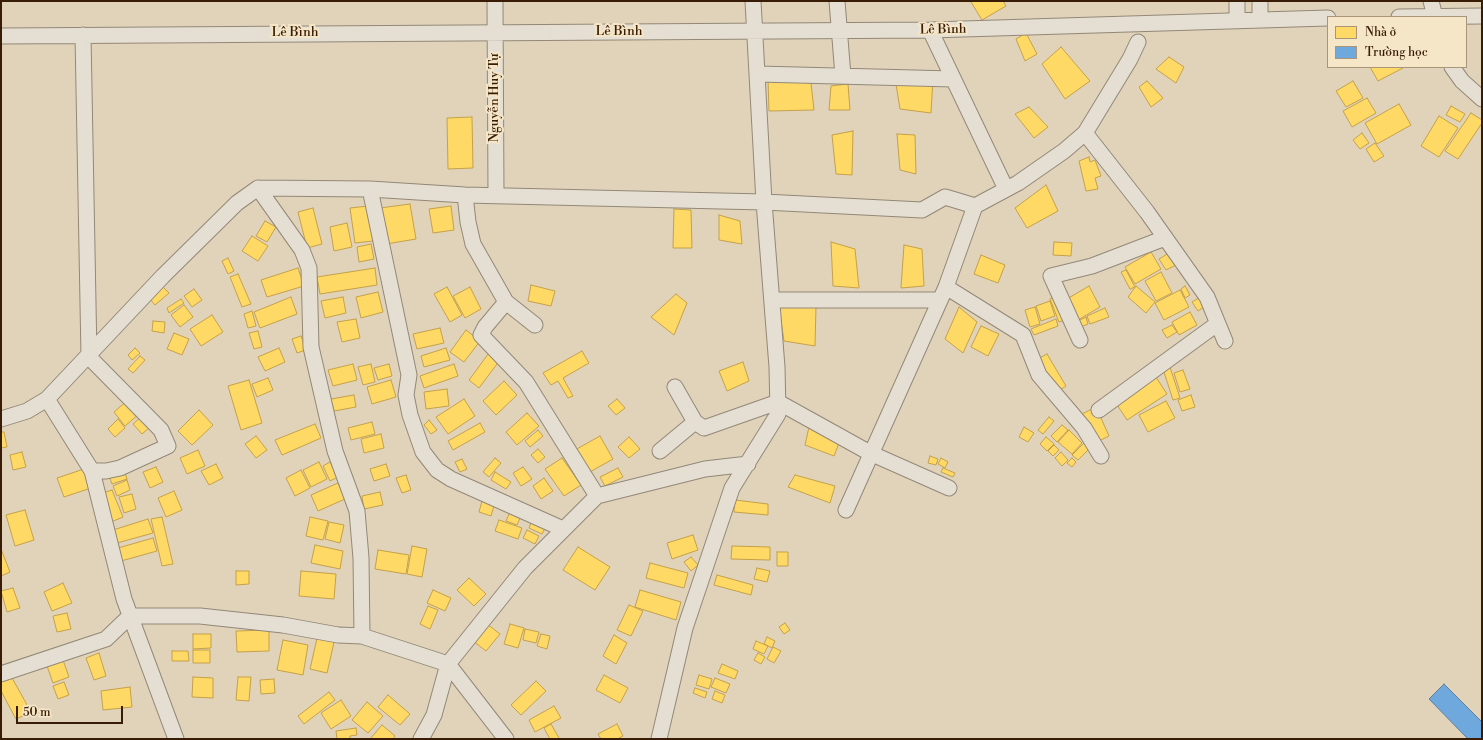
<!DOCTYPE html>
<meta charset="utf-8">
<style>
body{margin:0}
#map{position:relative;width:1483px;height:740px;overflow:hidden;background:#e0d3ba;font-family:"Libre Bodoni",serif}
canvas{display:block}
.frame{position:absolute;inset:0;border:2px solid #391c05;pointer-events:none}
.legend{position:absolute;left:1327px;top:16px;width:140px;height:52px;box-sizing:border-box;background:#f5e6c8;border:1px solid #aa957a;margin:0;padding:5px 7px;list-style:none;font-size:12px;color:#391c05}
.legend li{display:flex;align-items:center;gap:8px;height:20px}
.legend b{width:20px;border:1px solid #aa957a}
.scale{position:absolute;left:16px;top:706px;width:107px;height:18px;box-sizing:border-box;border:2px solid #391c05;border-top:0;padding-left:5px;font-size:12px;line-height:14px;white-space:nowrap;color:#391c05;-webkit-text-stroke:3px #f5e6c8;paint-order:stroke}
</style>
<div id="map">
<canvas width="1483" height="740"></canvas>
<div class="frame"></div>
<ul class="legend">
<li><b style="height:11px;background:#ffd966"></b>Nhà ở</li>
<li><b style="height:11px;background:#6fa8dc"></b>Trường học</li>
</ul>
<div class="scale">50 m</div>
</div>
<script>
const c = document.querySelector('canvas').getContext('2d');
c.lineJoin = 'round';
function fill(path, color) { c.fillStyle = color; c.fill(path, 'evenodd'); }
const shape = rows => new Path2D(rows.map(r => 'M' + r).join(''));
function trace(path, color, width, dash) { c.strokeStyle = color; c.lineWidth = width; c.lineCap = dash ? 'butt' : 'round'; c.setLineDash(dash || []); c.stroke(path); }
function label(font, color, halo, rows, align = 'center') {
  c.font = font + ' "Libre Bodoni",serif'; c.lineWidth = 4; c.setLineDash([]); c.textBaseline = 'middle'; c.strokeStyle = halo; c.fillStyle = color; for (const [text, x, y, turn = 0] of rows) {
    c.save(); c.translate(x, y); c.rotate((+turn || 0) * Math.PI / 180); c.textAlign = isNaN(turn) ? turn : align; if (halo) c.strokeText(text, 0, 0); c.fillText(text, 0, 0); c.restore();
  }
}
const homes = shape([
 [973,1,1003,1,1006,6,982,20,971,2,973,1],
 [1026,33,1037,54,1025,61,1016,39,1026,33],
 [1061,47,1090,81,1065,99,1042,64,1061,47],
 [1169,57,1184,67,1176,83,1156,69,1169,57],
 [1370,67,1403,67,1403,68,1378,81,1370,67],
 [895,78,933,78,931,113,900,109,895,78],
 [768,80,811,83,814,110,769,111,768,80],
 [1147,81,1163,98,1151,107,1139,87,1147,81],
 [1353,81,1363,98,1346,107,1336,91,1353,81],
 [848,84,850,110,829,110,831,86,848,84],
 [1367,98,1376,113,1352,127,1343,111,1367,98],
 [1399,104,1411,125,1377,144,1365,123,1399,104],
 [1451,106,1465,114,1460,122,1446,115,1451,106],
 [1029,107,1048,127,1034,138,1015,114,1029,107],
 [1471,113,1482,120,1482,123,1458,159,1445,151,1471,113],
 [1439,116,1458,128,1439,157,1421,146,1439,116],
 [472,117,473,168,448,169,447,118,472,117],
 [853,131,852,175,836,174,832,135,853,131],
 [1362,133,1369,143,1360,149,1353,140,1362,133],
 [897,134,915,135,916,174,900,170,897,134],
 [1375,143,1384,156,1374,162,1366,149,1375,143],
 [1089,157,1090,162,1095,160,1101,176,1095,178,1098,189,1086,191,1079,161,1089,157],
 [1046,185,1058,211,1027,228,1015,208,1046,185],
 [410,204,416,239,386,244,380,208,410,204],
 [368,206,373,241,355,243,350,208,368,206],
 [451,206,454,230,433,233,429,209,451,206],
 [313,208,322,244,307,248,298,212,313,208],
 [674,209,691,210,692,248,673,248,674,209],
 [719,215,740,221,742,244,719,240,719,215],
 [265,221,276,227,267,242,256,236,265,221],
 [347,223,352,247,334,251,330,227,347,223],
 [252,236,268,246,258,261,242,251,252,236],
 [831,242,855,249,859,288,833,286,831,242],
 [1054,242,1072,243,1071,256,1053,255,1054,242],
 [371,244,374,259,359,262,357,247,371,244],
 [904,245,922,249,924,286,901,288,904,245],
 [1151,252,1161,269,1135,284,1125,267,1151,252],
 [1169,253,1176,265,1166,270,1159,259,1169,253],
 [981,255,1005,265,998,283,974,274,981,255],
 [228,258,234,271,228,274,222,261,228,258],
 [298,268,304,286,267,297,261,280,298,268],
 [375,268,377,285,320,294,317,277,375,268],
 [1126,270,1135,287,1130,289,1121,272,1126,270],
 [1161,272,1172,293,1156,301,1145,281,1161,272],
 [238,274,251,304,242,307,230,277,238,274],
 [531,285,555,291,551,306,528,301,531,285],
 [1089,286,1100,307,1078,320,1067,299,1089,286],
 [1136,286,1155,302,1146,313,1128,297,1136,286],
 [1185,286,1190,295,1185,298,1181,289,1185,286],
 [163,287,169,293,155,305,150,299,163,287],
 [447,287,462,315,450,322,434,294,447,287],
 [470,287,481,309,465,318,453,296,470,287],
 [194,289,202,300,192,307,184,296,194,289],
 [1180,290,1189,307,1164,320,1155,303,1180,290],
 [378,292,383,312,361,318,356,297,378,292],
 [676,294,687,303,674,335,651,317,676,294],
 [1058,296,1067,319,1059,322,1050,299,1058,296],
 [1202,296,1208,304,1198,311,1192,302,1202,296],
 [291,297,297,314,260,328,254,312,291,297],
 [343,297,346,313,325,318,321,301,343,297],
 [181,299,184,303,169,313,167,308,181,299],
 [778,300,816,306,815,346,784,341,778,300],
 [1050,301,1055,316,1041,321,1036,306,1050,301],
 [184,305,193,317,180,327,171,315,184,305],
 [959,307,977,322,963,353,945,339,959,307],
 [1035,307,1040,324,1030,327,1025,310,1035,307],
 [1105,308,1109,317,1090,324,1087,316,1105,308],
 [252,311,256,326,248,328,244,314,252,311],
 [1190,312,1197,325,1179,335,1172,322,1190,312],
 [212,315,223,332,201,346,190,329,212,315],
 [1086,317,1088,324,1081,327,1078,321,1086,317],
 [356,319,360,338,342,342,337,322,356,319],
 [1056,319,1058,326,1034,335,1031,329,1056,319],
 [153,321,165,322,164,333,152,331,153,321],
 [1172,325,1177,332,1167,338,1162,330,1172,325],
 [981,326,999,334,988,356,971,347,981,326],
 [440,328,444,343,417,349,413,334,440,328],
 [466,330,480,341,464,362,450,352,466,330],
 [258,331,262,347,254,349,249,333,258,331],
 [174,333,189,339,182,355,167,349,174,333],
 [301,336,306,350,297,353,292,339,301,336],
 [135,348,140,353,132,360,128,355,135,348],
 [279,348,285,362,265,371,258,357,279,348],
 [446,348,450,360,424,367,421,356,446,348],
 [582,351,589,363,563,378,573,396,568,398,558,381,551,385,543,373,582,351],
 [489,353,500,360,479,388,469,380,489,353],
 [1047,354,1066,386,1057,392,1038,359,1047,354],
 [140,356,145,360,133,373,128,369,140,356],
 [743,362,749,381,727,391,719,371,743,362],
 [353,364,357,380,333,386,328,370,353,364],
 [371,364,375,382,363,385,358,367,371,364],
 [389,364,392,376,378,380,374,368,389,364],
 [454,364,458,376,424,388,420,376,454,364],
 [1170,367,1180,398,1173,400,1163,369,1170,367],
 [1183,370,1190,389,1180,392,1174,373,1183,370],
 [1156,377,1167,394,1127,420,1116,403,1156,377],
 [268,378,273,390,257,397,252,384,268,378],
 [249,380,262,423,241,430,228,386,249,380],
 [391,380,396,397,372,404,367,387,391,380],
 [504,381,517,395,496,415,483,401,504,381],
 [447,389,449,406,426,409,424,392,447,389],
 [354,395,356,407,334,411,331,399,354,395],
 [1191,395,1195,407,1182,411,1178,400,1191,395],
 [464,399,475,416,448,434,436,417,464,399],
 [617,399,625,408,616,415,608,406,617,399],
 [128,400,139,414,125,426,114,412,128,400],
 [1166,401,1175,418,1148,432,1139,415,1166,401],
 [1096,407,1109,436,1095,443,1082,414,1096,407],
 [199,410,213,425,192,445,178,431,199,410],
 [527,413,539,426,517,445,506,432,527,413],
 [141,417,150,427,142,434,133,424,141,417],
 [1049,417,1054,421,1043,434,1038,430,1049,417],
 [811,418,841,438,834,456,805,445,811,418],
 [118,419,125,428,115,437,108,429,118,419],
 [429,420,437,430,431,434,424,425,429,420],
 [372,422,375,434,351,440,348,428,372,422],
 [480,423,485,432,453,450,448,441,480,423],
 [315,424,321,438,282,455,275,440,315,424],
 [1062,425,1068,430,1057,442,1051,436,1062,425],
 [1024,427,1034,433,1028,442,1019,437,1024,427],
 [538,430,543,436,530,447,525,441,538,430],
 [1069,430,1082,443,1072,454,1058,442,1069,430],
 [1,432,4,432,7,447,1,448,1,432],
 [381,434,384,448,364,453,361,439,381,434],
 [256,436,267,450,256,458,245,444,256,436],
 [600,436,613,459,588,473,575,450,600,436],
 [629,437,640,449,629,458,618,447,629,437],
 [1046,437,1054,444,1047,451,1040,444,1046,437],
 [1084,443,1090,448,1078,460,1072,455,1084,443],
 [1054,445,1059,450,1053,456,1048,451,1054,445],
 [538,449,545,457,538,463,531,455,538,449],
 [198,450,205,466,187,474,180,458,198,450],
 [22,452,26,467,13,470,10,455,22,452],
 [1061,452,1068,460,1062,466,1055,458,1061,452],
 [930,456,938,459,936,465,928,463,930,456],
 [495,458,501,463,489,477,483,472,495,458],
 [562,458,581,485,564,496,545,469,562,458],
 [941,458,948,462,945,468,938,464,941,458],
 [1072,458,1076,462,1072,467,1067,463,1072,458],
 [462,459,467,469,460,472,455,462,462,459],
 [319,462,327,479,311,487,303,470,319,462],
 [330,462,338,477,330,481,323,466,330,462],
 [216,464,223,478,209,485,201,471,216,464],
 [386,464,390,476,374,481,370,469,386,464],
 [156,467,163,482,150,488,143,472,156,467],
 [523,467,532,479,521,486,513,473,523,467],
 [618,468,623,477,605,486,600,477,618,468],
 [943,468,955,473,953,477,941,472,943,468],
 [84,469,91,488,64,497,57,478,84,469],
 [124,470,127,479,112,484,109,476,124,470],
 [301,470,310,488,295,496,286,478,301,470],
 [495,472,511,482,506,489,491,480,495,472],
 [406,475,411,490,402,493,396,478,406,475],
 [795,475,835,486,830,503,788,487,795,475],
 [544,478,553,491,541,499,533,486,544,478],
 [127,480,130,490,117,496,113,486,127,480],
 [338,483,345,499,318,511,311,495,338,483],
 [112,490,123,517,111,522,100,494,112,490],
 [174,491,182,510,166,517,158,498,174,491],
 [380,492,383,505,364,509,362,496,380,492],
 [132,494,136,509,124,513,119,497,132,494],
 [735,500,768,504,768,515,734,512,735,500],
 [482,501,494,506,491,516,479,512,482,501],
 [25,510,34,540,15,546,6,515,25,510],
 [510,512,521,516,517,525,506,521,510,512],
 [162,517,173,564,162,566,151,519,162,517],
 [310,517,328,521,323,540,306,536,310,517],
 [148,519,153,533,117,543,113,530,148,519],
 [499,520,522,528,518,539,495,531,499,520],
 [532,520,546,526,542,534,529,528,532,520],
 [329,522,344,525,340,543,325,539,329,522],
 [527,530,539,536,535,544,523,538,527,530],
 [693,535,698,550,672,559,667,543,693,535],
 [153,538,157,551,121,561,118,548,153,538],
 [315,545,343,551,340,569,311,563,315,545],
 [412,546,427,549,422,577,407,574,412,546],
 [732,546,770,547,770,560,731,559,732,546],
 [578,547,610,567,595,590,563,570,578,547],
 [1,549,10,572,1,576,1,549],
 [378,550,409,555,406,574,375,569,378,550],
 [777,552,788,552,788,566,777,566,777,552],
 [691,557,698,565,691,571,684,562,691,557],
 [650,563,688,573,684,588,646,578,650,563],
 [757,568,770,571,767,582,754,579,757,568],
 [236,571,249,571,249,584,236,585,236,571],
 [301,571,336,574,334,599,299,596,301,571],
 [717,575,753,585,751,595,714,585,717,575],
 [469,578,486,594,474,606,457,590,469,578],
 [63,583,72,603,52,611,44,592,63,583],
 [13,588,20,608,7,612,1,591,13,588],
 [433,590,451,598,445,611,427,603,433,590],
 [640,590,681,602,676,620,635,607,640,590],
 [629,605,643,611,631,636,617,630,629,605],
 [428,606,438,610,430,629,420,624,428,606],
 [67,613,71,629,57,632,53,616,67,613],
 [785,623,790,630,784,634,779,627,785,623],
 [487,624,500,634,486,651,473,641,487,624],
 [510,624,524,628,518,648,504,644,510,624],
 [525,629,539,632,536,643,523,640,525,629],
 [269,630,269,651,237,652,236,631,269,630],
 [193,634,211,634,211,648,193,649,193,634],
 [318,634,335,638,327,673,310,669,318,634],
 [541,634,550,636,547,649,537,646,541,634],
 [614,635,627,643,616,664,603,656,614,635],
 [767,637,775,641,772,648,764,644,767,637],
 [283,640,308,645,303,675,277,670,283,640],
 [756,641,768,646,764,654,753,649,756,641],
 [773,647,781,651,774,663,767,659,773,647],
 [193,650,210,650,210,663,193,663,193,650],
 [172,651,188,651,189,661,172,661,172,651],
 [99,653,106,676,94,680,86,658,99,653],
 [758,653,765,657,761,664,754,660,758,653],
 [63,660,69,677,53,683,47,666,63,660],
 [722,664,738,671,735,679,718,673,722,664],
 [604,675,628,688,620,703,596,690,604,675],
 [699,675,712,679,709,689,696,685,699,675],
 [11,676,31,712,16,719,1,691,1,681,11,676],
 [193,677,213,678,213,698,192,697,193,677],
 [238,677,251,677,249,701,236,700,238,677],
 [715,678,730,684,726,693,711,687,715,678],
 [274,679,275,693,261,694,260,680,274,679],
 [536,681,546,691,521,715,511,705,536,681],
 [64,682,69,695,58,699,53,686,64,682],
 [130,687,132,707,103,710,101,691,130,687],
 [695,688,707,692,705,698,693,693,695,688],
 [715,691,725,695,722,703,712,699,715,691],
 [329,692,335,700,304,724,298,716,329,692],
 [388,695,410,714,400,725,378,707,388,695],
 [341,700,351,716,331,729,321,713,341,700],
 [367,702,383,716,368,733,352,720,367,702],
 [554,706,561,718,535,732,529,720,554,706],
 [551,724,559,738,558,739,550,739,544,728,551,724],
 [617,724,623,736,617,739,601,739,598,734,617,724],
 [382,725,395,736,393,739,370,739,382,725],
 [356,728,357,735,350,736,350,739,337,739,336,731,356,728]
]);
const schools = shape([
 [1444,684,1482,722,1482,739,1468,739,1429,699,1444,684]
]);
const minor = shape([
 [495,1,496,195],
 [837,1,843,76],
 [1260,1,1260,19],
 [1431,1,1435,17],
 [1399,17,1482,16],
 [1237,20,1237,1],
 [930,30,1006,189],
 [83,35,89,357,161,430,168,446,120,468,106,471,92,471],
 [1,36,930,30,1328,18],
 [1452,67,1462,81,1482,99],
 [758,74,953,79],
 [1085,133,1147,212,1207,297,1225,341],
 [258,188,302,250,309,268,311,347,335,451,357,511,361,558,362,636,448,664,506,739],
 [370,189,409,375,406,395,410,415,423,452,437,470,451,479,563,529],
 [465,195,468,222,473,244,506,302,535,325],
 [946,287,1023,335,1039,375,1084,428,1101,456],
 [773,300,940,300],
 [506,302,485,327,481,335,526,382,597,496],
 [1080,340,1051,276,1092,266,1165,238],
 [675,387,695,422,704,428,778,402,870,453,949,488],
 [47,399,92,471,124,599,176,739],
 [1099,410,1217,324],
 [1,419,27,411,47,399,163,276,237,203,258,188,370,189,465,195,764,202,922,210,945,197,975,206,1018,183,1064,151,1085,133,1130,59,1138,42],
 [660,451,695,422],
 [846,510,946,287,975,206],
 [1,674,106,639,130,616,200,616,283,625,338,635,362,636],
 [421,739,434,715,448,664,525,568,597,496,705,469,748,464],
 [659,739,685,628,732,488,778,414,777,367,764,202,753,1]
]);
const streetNames = [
 ["Lê Bình",943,30,-1],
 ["Lê Bình",619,32],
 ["Lê Bình",295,33],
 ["Nguyễn Huy Tự",495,98,-90]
];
fill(homes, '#ffd966');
trace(homes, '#c4a049', 1);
fill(schools, '#6fa8dc');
trace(schools, '#5f7e9c', 1);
trace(minor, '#938877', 17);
trace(minor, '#e5dfd3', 15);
label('13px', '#391c05', '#f5e6c8', streetNames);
</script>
